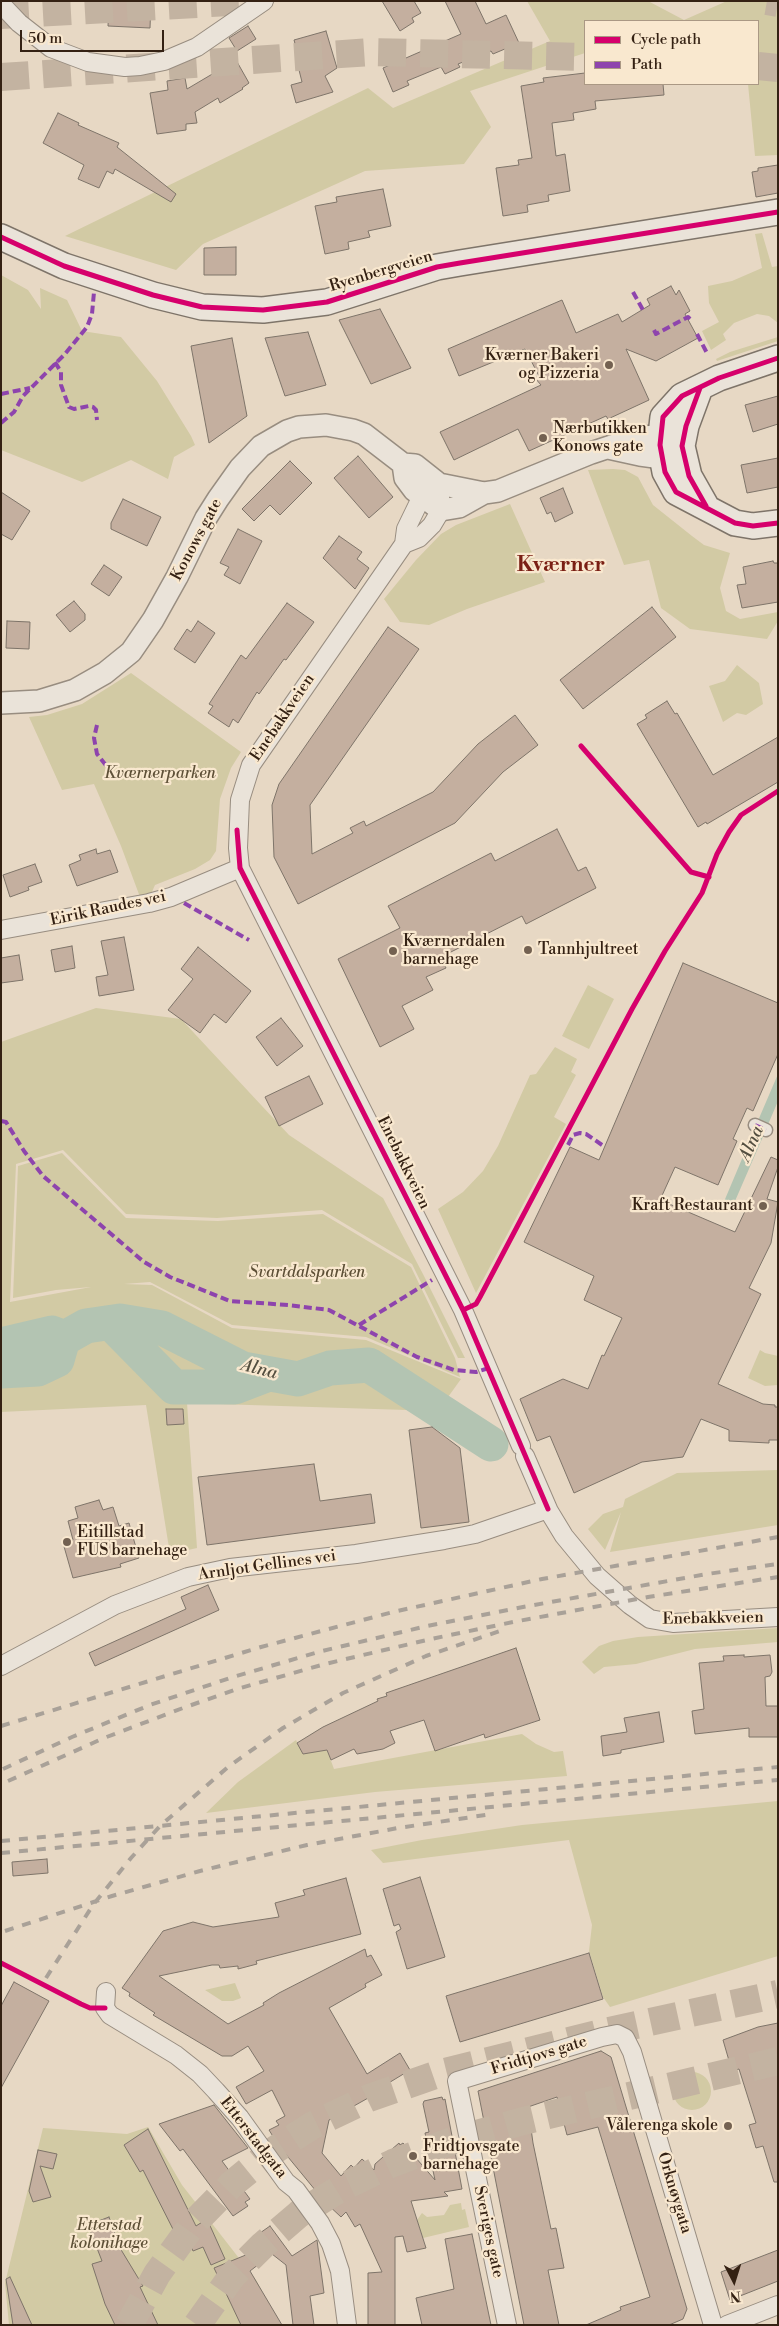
<!DOCTYPE html>
<meta charset="utf-8">
<style>
body{margin:0}
#map{position:relative;width:779px;height:2326px;overflow:hidden;background:#e7d8c4;font-family:"Libre Bodoni",serif}
canvas{display:block}
.frame{position:absolute;inset:0;border:2px solid #342113;pointer-events:none}
.legend{position:absolute;left:584px;top:20px;width:175px;height:65px;box-sizing:border-box;background:#f9e8cf;border:1px solid #aa9884;margin:0;padding:6px 9px;list-style:none;font-size:15px;color:#342113}
.legend li{display:flex;align-items:center;gap:10px;height:25px}
.legend b{width:25px;border:1px solid #aa9884}
.north{position:absolute;left:709px;top:2256px;width:50px;height:50px;-webkit-text-stroke:4px #f9e8cf;paint-order:stroke;rotate:175deg;font-size:14px;font-weight:700;line-height:20px;text-align:center;color:#342113}
.north::after{content:'';display:block;margin:auto;width:18px;height:22px;background:#342113;clip-path:polygon(50% 0,100% 100%,50% 72%,0 100%)}
.scale{position:absolute;left:20px;top:30px;width:144px;height:22px;box-sizing:border-box;border:2px solid #342113;border-top:0;padding-left:6px;font-size:15px;line-height:18px;white-space:nowrap;color:#342113;-webkit-text-stroke:4px #f9e8cf;paint-order:stroke}
</style>
<div id="map">
<canvas width="779" height="2326"></canvas>
<div class="frame"></div>
<ul class="legend">
<li><b style="height:6px;background:#d6006c"></b>Cycle path</li>
<li><b style="height:6px;background:#8e44ad"></b>Path</li>
</ul>
<div class="north">N</div>
<div class="scale">50 m</div>
</div>
<script>
const c = document.querySelector('canvas').getContext('2d');
c.lineJoin = 'round';
function fill(path, color) { c.fillStyle = color; c.fill(path, 'evenodd'); }
const shape = rows => new Path2D(rows.map(r => 'M' + r).join(''));
function trace(path, color, width, dash) { c.strokeStyle = color; c.lineWidth = width; c.lineCap = dash ? 'butt' : 'round'; c.setLineDash(dash || []); c.stroke(path); }
function label(font, color, halo, rows, align = 'center') {
  c.font = font + ' "Libre Bodoni",serif'; c.lineWidth = 4.5; c.setLineDash([]); c.textBaseline = 'middle'; c.strokeStyle = halo; c.fillStyle = color; for (const [text, x, y, turn = 0] of rows) {
    c.save(); c.translate(x, y); c.rotate((+turn || 0) * Math.PI / 180); c.textAlign = isNaN(turn) ? turn : align; if (halo) c.strokeText(text, 0, 0); c.fillText(text, 0, 0); c.restore();
  }
}
const green = shape([
 [527,1,648,1,684,20,727,1,778,1,778,155,755,156,748,84,758,84,758,21,585,21,585,53,470,91,491,127,464,164,365,171,203,244,176,270,65,236,368,88,393,108,550,41],
 [762,233,772,267,778,266,778,323,769,316,757,314,734,323,723,334,726,340,711,350,702,331,719,322,709,303,708,286,732,281,762,268,755,234],
 [1,275,28,290,41,309,40,288,67,300,82,331,121,337,157,381,191,436,195,445,174,457,168,479,131,460,82,482,1,450],
 [778,337,778,341,717,361,716,359,730,352],
 [613,469,625,470,638,477,653,505,692,536,704,545,730,553,720,588,726,611,740,619,778,612,778,621,767,639,690,629,661,608,649,560,624,565,588,470],
 [510,504,545,582,467,609,429,625,400,622,384,599,416,560,441,534,456,525],
 [737,665,759,683,763,704,746,715,737,713,723,722,709,686,725,681],
 [131,673,241,752,231,768,220,799,216,851,210,860,195,869,155,885,151,894,140,897,121,846,94,784,62,790,29,717,47,715,82,704],
 [588,985,614,999,589,1049,562,1036],
 [96,1008,181,1019,289,1135,383,1198,424,1276,465,1358,458,1358,412,1264,322,1210,217,1218,126,1214,63,1150,16,1164,10,1302,91,1287,56,1290,13,1298,18,1166,62,1153,126,1218,218,1221,323,1214,411,1267,455,1358,460,1377,366,1337,232,1325,150,1282,124,1284,152,1285,232,1328,366,1340,461,1379,438,1411,187,1403,197,1548,170,1554,146,1405,1,1412,1,1042],
 [555,1047,577,1059,571,1072,576,1075,554,1117,566,1124,476,1293,438,1209,463,1192,483,1171,498,1146,530,1075,536,1074],
 [760,1350,765,1353,778,1356,778,1385,765,1386,748,1378],
 [778,1470,778,1525,610,1552,621,1512,605,1550,588,1529,603,1514,623,1507,625,1499,677,1473],
 [778,1628,778,1642,695,1649,636,1664,604,1667,594,1674,582,1662,599,1646,613,1641,638,1637],
 [522,1734,536,1744,554,1752,563,1751,567,1776,375,1792,206,1813,238,1782,296,1740,303,1754,327,1750,334,1769],
 [778,1801,778,1956,610,2007,603,1997,589,1951,592,1925,569,1840,383,1863,371,1850,422,1840,522,1825],
 [235,1983,241,1998,233,2001,222,2001,205,1990],
 '673 2091a19 19 0 1 1 38 0a19 19 0 1 1-38 0Z',
 [148,2127,182,2185,256,2280,267,2301,267,2325,9,2325,5,2283,43,2128,127,2134],
 [461,2203,462,2210,465,2209,469,2227,423,2238,417,2220,422,2213,427,2217,444,2215,450,2205]
]);
const water = shape([
 [778,1074,778,1101,767,1127,757,1123],
 [755,1128,765,1132,732,1208,723,1204]
]);
const river = shape([
 [111,1323,174,1387,235,1387,269,1374],
 [1,1345,52,1333,65,1338],
 [1,1371,38,1369,57,1360,63,1339,86,1326,120,1321,162,1328,243,1369,298,1379,330,1368,369,1365,491,1444]
]);
const building = shape([
 [109,1,151,1,150,28,108,26,109,1],
 [382,1,414,1,421,13,412,18,414,22,400,31,382,1],
 [445,1,475,1,486,24,506,15,519,43,493,54,491,51,458,64,460,67,445,74,441,67,407,81,409,85,393,92,383,68,461,34,445,1],
 [248,26,256,39,237,51,229,38,248,26],
 [326,31,337,68,325,76,333,92,296,103,291,85,302,82,296,58,299,58,294,40,326,31],
 [236,60,249,83,242,88,243,89,220,103,218,98,195,112,197,123,186,124,186,130,157,134,150,93,168,90,167,81,185,78,187,89,236,60],
 [585,73,585,84,663,84,664,95,595,101,596,109,573,113,574,120,552,123,556,156,565,154,570,191,548,195,549,201,527,205,528,212,503,216,496,168,519,165,518,160,532,158,521,86,544,82,543,78,585,73],
 [58,113,79,123,78,125,119,143,117,147,176,194,171,202,115,169,113,174,107,171,99,188,78,179,84,165,43,143,58,113],
 [778,165,778,193,756,197,752,172,758,171,758,168,778,165],
 [383,189,391,226,368,231,370,237,348,242,349,249,325,254,315,206,337,202,336,197,383,189],
 [236,247,236,275,204,275,204,248,236,247],
 [671,286,676,295,679,290,690,311,685,314,698,338,656,361,626,349,649,400,608,419,606,416,529,451,518,429,454,460,440,432,541,385,535,378,539,376,525,349,459,376,448,349,562,300,576,333,618,314,622,322,650,305,647,299,671,286],
 [380,309,411,368,371,384,339,320,380,309],
 [308,332,326,385,285,396,265,338,308,332],
 [232,338,247,416,209,443,191,346,232,338],
 [778,396,778,424,753,432,745,405,778,396],
 [358,456,393,497,369,518,334,478,358,456],
 [778,458,778,487,747,493,741,465,778,458],
 [290,461,312,483,280,515,270,505,254,521,242,509,290,461],
 [563,488,573,513,555,522,551,512,547,514,540,498,563,488],
 [1,492,30,511,12,540,1,534,1,492],
 [123,499,161,517,147,546,111,529,111,523,123,499],
 [238,529,262,541,240,584,224,575,229,567,220,563,238,529],
 [339,536,362,552,357,559,369,568,355,589,323,558,339,536],
 [773,561,774,563,778,563,778,602,742,608,737,585,746,584,743,567,773,561],
 [104,565,122,577,109,596,91,584,104,565],
 [74,601,85,614,85,620,70,632,56,615,74,601],
 [287,603,314,622,286,660,284,659,259,694,257,692,238,723,233,719,229,727,208,713,213,706,209,704,241,655,246,659,287,603],
 [652,607,676,637,583,709,560,680,652,607],
 [7,621,30,622,29,649,6,648,7,621],
 [198,621,215,633,195,663,174,649,187,629,191,632,198,621],
 [388,627,419,649,310,805,312,854,353,833,350,828,364,821,366,826,433,792,478,744,515,715,538,745,503,772,455,823,298,904,274,857,272,805,279,784,388,627],
 [667,701,675,714,677,713,713,775,778,737,778,782,707,824,706,822,698,827,637,724,647,718,645,715,667,701],
 [557,829,578,871,586,867,596,888,526,924,522,916,441,957,446,968,426,977,433,990,402,1006,414,1029,380,1047,338,959,400,928,388,906,491,853,495,861,557,829],
 [96,849,97,854,110,850,118,872,77,886,69,865,81,860,79,855,96,849],
 [35,864,42,882,28,887,29,890,10,897,3,875,35,864],
 [124,937,134,990,99,996,96,977,108,975,101,941,124,937],
 [72,946,75,968,55,972,51,950,72,946],
 [198,947,251,991,226,1023,214,1014,200,1033,168,1010,193,979,181,969,198,947],
 [19,955,23,980,1,983,1,958,19,955],
 [683,963,778,1003,778,1054,753,1111,747,1108,733,1139,737,1141,718,1185,675,1167,660,1200,735,1232,771,1157,778,1160,778,1167,767,1199,778,1202,771,1243,749,1288,761,1294,718,1384,763,1404,775,1405,775,1407,778,1407,778,1440,769,1440,769,1443,729,1441,729,1430,701,1419,683,1457,642,1462,574,1493,550,1436,537,1441,520,1399,563,1379,588,1389,602,1355,604,1356,622,1318,584,1300,594,1276,524,1242,570,1147,599,1160,683,963],
 [281,1018,303,1046,277,1066,256,1037,281,1018],
 [309,1076,323,1104,279,1126,265,1097,309,1076],
 [166,1409,183,1409,184,1424,167,1425,166,1409],
 [432,1427,460,1448,469,1522,421,1528,409,1430,432,1427],
 [314,1464,320,1501,371,1494,375,1523,207,1545,198,1477,314,1464],
 [99,1500,103,1510,113,1507,119,1526,129,1523,139,1558,120,1564,121,1567,73,1578,63,1543,73,1540,68,1521,78,1518,75,1507,99,1500],
 [208,1585,219,1610,95,1666,89,1653,186,1609,181,1597,208,1585],
 [516,1648,540,1720,485,1738,484,1734,435,1751,424,1720,390,1731,395,1743,383,1749,357,1754,354,1749,331,1760,327,1750,303,1754,297,1743,323,1727,378,1701,377,1699,387,1696,386,1693,516,1648],
 [744,1655,744,1657,770,1655,772,1672,770,1676,765,1677,766,1706,778,1706,778,1737,749,1737,749,1728,695,1734,692,1711,704,1709,699,1663,724,1661,723,1656,744,1655],
 [659,1712,664,1742,621,1750,621,1753,603,1756,601,1736,627,1732,624,1718,659,1712],
 [47,1859,48,1873,13,1876,12,1862,47,1859],
 [420,1877,445,1957,407,1969,396,1932,401,1929,399,1924,394,1926,383,1889,420,1877],
 [346,1878,361,1934,256,1961,257,1964,238,1969,238,1966,220,1968,219,1965,212,1965,159,1976,228,2024,264,2005,263,2003,279,1993,365,1949,367,1957,371,1955,382,1975,365,1984,366,1987,329,2008,367,2074,400,2053,410,2070,382,2087,377,2093,329,2120,322,2153,341,2176,351,2165,354,2168,362,2159,374,2170,375,2164,399,2143,400,2145,403,2143,435,2180,425,2133,429,2132,423,2104,424,2101,442,2097,443,2100,445,2099,462,2189,444,2192,448,2196,411,2201,426,2248,407,2252,403,2236,395,2237,395,2325,368,2325,368,2273,382,2272,360,2224,355,2227,346,2212,341,2217,325,2202,279,2146,269,2130,279,2125,276,2121,285,2116,272,2090,246,2104,236,2087,264,2071,248,2046,232,2056,222,2056,153,2015,155,2013,129,1996,130,1993,122,1988,163,1931,193,1922,213,1927,279,1917,275,1903,305,1895,303,1890,346,1878],
 [589,1953,603,1999,460,2042,446,1996,589,1953],
 [14,1982,49,2001,1,2088,1,2006,14,1982],
 [778,2023,778,2182,774,2182,763,2146,756,2148,749,2125,756,2123,739,2069,732,2071,723,2040,758,2027,778,2023],
 [601,2051,611,2057,687,2309,683,2319,669,2325,586,2325,621,2310,620,2307,650,2297,598,2127,567,2135,557,2097,528,2107,533,2143,551,2229,556,2228,564,2268,548,2270,559,2325,524,2325,478,2091,601,2051],
 [214,2105,248,2148,222,2161,250,2199,245,2202,248,2206,233,2216,183,2149,180,2151,159,2124,214,2105],
 [148,2129,196,2226,207,2219,225,2259,211,2265,203,2247,193,2251,187,2237,179,2241,143,2170,140,2172,124,2145,148,2129],
 [38,2150,57,2154,53,2169,40,2166,51,2197,33,2202,29,2191,38,2150],
 [109,2217,120,2248,143,2286,140,2287,158,2325,115,2325,105,2304,92,2264,102,2261,88,2225,109,2217],
 [270,2226,292,2256,317,2240,324,2293,310,2296,314,2325,293,2325,286,2265,272,2254,250,2271,282,2325,241,2325,214,2268,258,2250,250,2240,270,2226],
 [472,2234,491,2325,422,2325,416,2298,454,2289,445,2239,472,2234],
 [778,2250,778,2281,730,2300,721,2272,778,2250],
 [10,2277,32,2325,13,2325,6,2279,10,2277]
]);
const trunkTunnel = shape([
 [767,1,778,3],
 [1,15,248,1],
 [758,66,778,68],
 [1,77,371,52,585,57],
 [129,2325,157,2274,193,2224,232,2184,270,2153,313,2125,369,2098,441,2073,609,2031,778,1994],
 [197,2325,232,2276,263,2245,299,2214,341,2188,393,2163,455,2140,523,2121,778,2061]
]);
const pedestrian = shape([
 [755,1125,766,1130]
]);
const minor = shape([
 [1,4,19,23,51,48,88,62,125,67,140,66,164,61,197,47,264,1],
 [433,488,422,496,406,529,404,544,251,765,240,800,238,848,240,868,463,1310,521,1446],
 [404,544,419,538,432,525,441,510,440,497],
 [1,930,149,903,171,897,240,868],
 [547,1508,564,1536,597,1576,630,1605,650,1619,673,1623,778,1617],
 [1,1666,115,1605,188,1577,230,1568,356,1554,444,1540,475,1534,548,1509,525,1456],
 [106,1992,105,2008,110,2015,176,2055,200,2074,216,2091,240,2118,286,2182,296,2190,320,2223,331,2244,340,2271,347,2325],
 [507,2325,457,2081,602,2037,617,2034,625,2038,632,2052,713,2325],
 [727,2325,778,2305]
]);
const tertiary = shape([
 [608,448,640,455,662,458,675,450],
 [403,464,405,478,414,490,441,510,459,507,484,493,498,491,591,453,639,437,661,436,675,443],
 [1,703,39,701,75,690,105,673,131,652,153,620,177,577,206,518,218,499,240,468,261,446,287,431,299,427,326,425,353,430,364,434,403,464,415,465,439,484,484,493]
]);
const secondary = shape([
 [1,237,64,266,153,295,202,307,263,310,327,302,437,267,460,263,778,212],
 [778,358,719,378,682,396,663,417,660,445,665,472,676,492,735,523,753,526,778,523],
 [700,388,686,426,682,446,689,476,706,506]
]);
const rail = shape([
 [1,1726,261,1647,393,1612,542,1579,778,1537],
 [3,1769,72,1737,150,1705,233,1677,322,1651,427,1626,523,1607,707,1574,778,1564],
 [8,1781,104,1738,183,1708,237,1689,325,1664,431,1639,513,1622,648,1597,778,1577],
 [1,1841,778,1767],
 [1,1853,778,1780],
 [5,1931,112,1896,200,1871,307,1845,398,1828,492,1814],
 [46,1978,93,1905,131,1858,160,1826,228,1767,283,1728,343,1693,426,1656,500,1631]
]);
const quiet = shape([
 [633,292,643,310],
 [654,330,656,334,688,317,690,319],
 [697,334,708,355],
 [55,362,61,372,61,385,69,407,74,409,89,406,93,407,96,410,97,420],
 [1,394,30,388],
 [1,423,14,412,23,396,65,354,87,327,92,314,94,292],
 [97,725,94,738,97,754,116,778],
 [184,903,249,940],
 [1,1121,6,1122,24,1151,43,1176,144,1262,170,1277,230,1301,288,1305,329,1310,417,1357,454,1370,476,1372,489,1368],
 [755,1125,766,1130],
 [568,1145,573,1135,580,1133,586,1134,605,1147],
 [359,1325,432,1280]
]);
const cycleway = shape([
 [1,237,64,266,153,295,202,307,263,310,327,302,437,267,460,263,778,212],
 [778,358,719,378,682,396,663,417,660,445,665,472,676,492,735,523,753,526,778,523],
 [700,388,686,426,682,446,689,476,706,506],
 [581,746,691,872,709,877],
 [237,830,240,868,463,1310,548,1509],
 [463,1310,476,1304,480,1297,632,1009,665,951,702,893,717,854,729,832,741,815,778,791],
 [1,1963,81,2004,90,2008,105,2008]
]);
const markers = [
 [609,365,5,"#736151"],
 [543,438,5,"#736151"],
 [528,950,5,"#736151"],
 [393,951,5,"#736151"],
 [763,1206,5,"#736151"],
 [67,1542,5,"#736151"],
 [728,2126,5,"#736151"],
 [413,2156,5,"#736151"]
];
const streetNames = [
 ["Ryenbergveien",381,272,-17],
 ["Konows gate",197,540,-62],
 ["Enebakkveien",283,718,-56],
 ["Eirik Raudes vei",108,909,-12],
 ["Enebakkveien",403,1163,64],
 ["Arnljot Gellines vei",267,1566,-8],
 ["Enebakkveien",713,1619,-1],
 ["Fridtjovs gate",539,2056,-17],
 ["Etterstadgata",253,2138,52],
 ["Orknøygata",674,2193,73],
 ["Sveriges gate",488,2232,78]
];
const poiNames = [
 ["Kværner Bakeri",599,356,"right"],
 ["og Pizzeria",599,374,"right"],
 ["Nærbutikken",553,429],
 ["Konows gate",553,447],
 ["Kværnerdalen",403,942],
 ["barnehage",403,960],
 ["Tannhjultreet",538,950],
 ["Kraft Restaurant",753,1206,"right"],
 ["Eitillstad",77,1533],
 ["FUS barnehage",77,1551],
 ["Vålerenga skole",718,2126,"right"],
 ["Fridtjovsgate",423,2147],
 ["barnehage",423,2165]
];
const parkNames = [
 ["Kværnerparken",160,774],
 ["Svartdalsparken",307,1273],
 ["Etterstad",109,2226],
 ["kolonihage",109,2244]
];
const waterNames = [
 ["Alna",752,1144,-66],
 ["Alna",259,1370,14]
];
const districtNames = [
 ["Kværner",561,566]
];
fill(green, '#d2caa4');
fill(water, '#b3c4b2');
trace(river, '#b3c4b2', 35);
fill(building, '#c4af9f');
trace(building, '#7e7469', 1);
trace(trunkTunnel, '#c3b3a1', 28, [28, 14]);
trace(pedestrian, '#988d80', 15);
trace(minor, '#988d80', 20);
trace(tertiary, '#988d80', 24);
trace(secondary, '#7e7469', 28);
trace(pedestrian, '#eae3d9', 12);
trace(minor, '#eae3d9', 18);
trace(tertiary, '#eae3d9', 21);
trace(secondary, '#eae3d9', 25);
trace(rail, '#a9a198', 4, [9, 9]);
trace(quiet, '#8e44ad', 4, [8, 4]);
trace(cycleway, '#d6006c', 5);
for (const [x, y, r, color] of markers) { const dot = new Path2D(); dot.arc(x, y, r, 0, 2 * Math.PI); c.fillStyle = color; c.fill(dot); trace(dot, '#f9e8cf', 2); }
label('16px', '#342113', '#f9e8cf', streetNames);
label('16px', '#342113', '#f9e8cf', poiNames, 'left');
label('italic 16px', '#5e5037', '#f9e8cf', parkNames);
label('italic 18px', '#544f40', '#f9e8cf', waterNames);
label('bold 21px', '#7a1f14', '#f9e8cf', districtNames);
</script>
